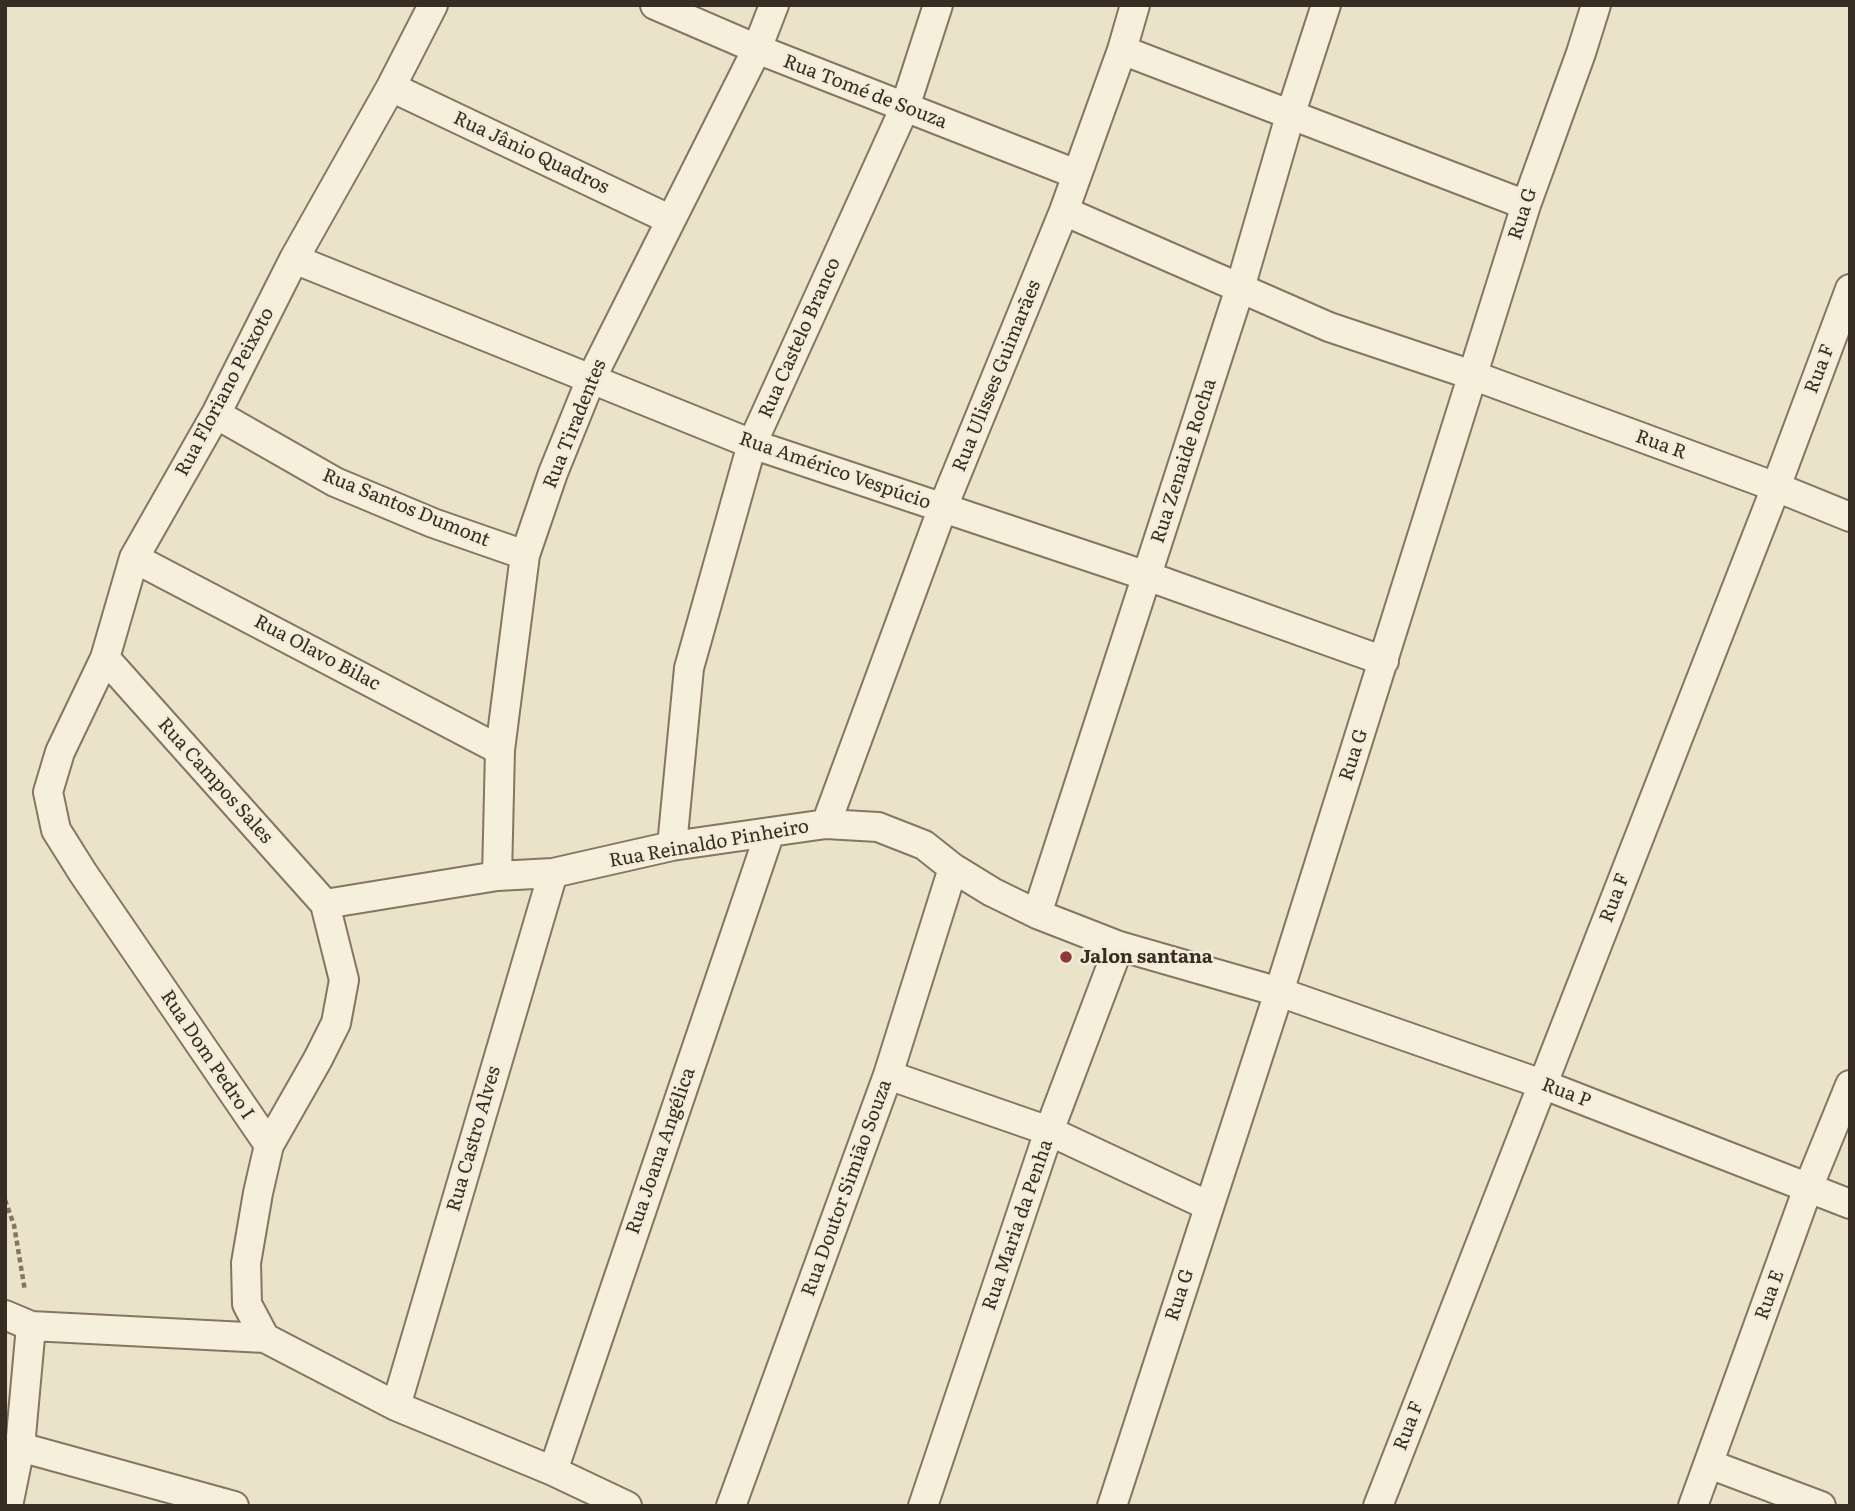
<!DOCTYPE html>
<meta charset="utf-8">
<style>
body{margin:0}
#map{position:relative;width:1855px;height:1511px;overflow:hidden;background:#ebe2ca;font-family:Literata,serif}
canvas{display:block}
.frame{position:absolute;inset:0;border:7px solid #382d22;pointer-events:none}
</style>
<div id="map">
<canvas width="1855" height="1511"></canvas>
<div class="frame"></div>
</div>
<script>
const c = document.querySelector('canvas').getContext('2d');
c.lineJoin = 'round';
const shape = rows => new Path2D(rows.map(r => 'M' + r).join(''));
function trace(path, color, width, dash) { c.strokeStyle = color; c.lineWidth = width; c.lineCap = dash ? 'butt' : 'round'; c.setLineDash(dash || []); c.stroke(path); }
function label(font, color, halo, rows, align = 'center') {
  c.font = font + ' Literata,serif'; c.lineWidth = 5; c.setLineDash([]); c.textBaseline = 'middle'; c.strokeStyle = halo; c.fillStyle = color; for (const [text, x, y, turn = 0] of rows) {
    c.save(); c.translate(x, y); c.rotate((+turn || 0) * Math.PI / 180); c.textAlign = isNaN(turn) ? turn : align; if (halo) c.strokeText(text, 0, 0); c.fillText(text, 0, 0); c.restore();
  }
}
const path = shape([
 [5,1200,14,1225,25,1291]
]);
const street = shape([
 [433,5,391,87,294,259,216,414,134,558,105,658,60,752,48,792,56,830,83,873,269,1145,258,1193,246,1263,247,1304,265,1338,396,1406,553,1471,627,1506],
 [655,5,757,49,1076,174],
 [1122,50,1526,205],
 [391,87,671,220],
 [1064,211,1329,327,1472,375,1776,487,1850,517],
 [294,259,752,444,1147,576,1384,661],
 [216,414,335,482,433,523,525,555],
 [134,558,500,750],
 [105,658,325,904,344,980,336,1023,318,1059,269,1145],
 [826,824,943,507,1064,211,1122,50,1135,5],
 [672,846,689,668,752,444,905,107,938,5],
 [497,876,500,750,525,555,553,473,591,379,757,49,774,5],
 [325,904,497,876,553,873,672,846,826,824,878,827,924,845,953,868,992,892,1037,914,1073,928,1119,946,1279,992,1542,1084,1850,1204],
 [1037,914,1240,288,1290,116,1326,5],
 [888,1075,1049,1131,1209,1206],
 [5,1315,31,1326,265,1338],
 [396,1406,553,873],
 [20,1447,234,1506],
 [1709,1464,1821,1506],
 [553,1471,770,832],
 [8,1506,20,1447,31,1326],
 [731,1506,888,1075,953,868],
 [923,1506,1049,1131,1119,946],
 [1112,1506,1279,992,1526,205,1581,53,1596,5],
 [1378,1506,1776,487,1850,289],
 [1693,1506,1808,1188,1850,1085]
]);
const markers = [
 [1066,957,7,"#903835"]
];
const streetNames = [
 ["Rua Tomé de Souza",865,92,21],
 ["Rua Jânio Quadros",531,153,25],
 ["Rua G",1523,214,-72],
 ["Rua Castelo Branco",800,338,-66],
 ["Rua F",1820,369,-69],
 ["Rua Ulisses Guimarães",997,376,-68],
 ["Rua Floriano Peixoto",225,392,-62],
 ["Rua Tiradentes",575,424,-68],
 ["Rua R",1661,445,20],
 ["Rua Zenaide Rocha",1184,461,-72],
 ["Rua Américo Vespúcio",835,471,19],
 ["Rua Santos Dumont",406,508,22],
 ["Rua Olavo Bilac",317,653,28],
 ["Rua G",1354,755,-72],
 ["Rua Campos Sales",215,781,48],
 ["Rua Reinaldo Pinheiro",709,844,-10],
 ["Rua F",1615,898,-69],
 ["Rua Dom Pedro I",207,1055,56],
 ["Rua P",1566,1093,21],
 ["Rua Castro Alves",474,1139,-74],
 ["Rua Joana Angélica",661,1151,-71],
 ["Rua Doutor Simião Souza",847,1188,-70],
 ["Rua Maria da Penha",1018,1225,-71],
 ["Rua G",1180,1295,-72],
 ["Rua E",1770,1295,-70],
 ["Rua F",1409,1426,-69]
];
const poiNames = [
 ["Jalon santana",1080,957]
];
trace(street, '#867560', 32);
trace(path, '#867560', 4.5, [5, 3.5]);
trace(street, '#f6efdc', 28);
for (const [x, y, r, color] of markers) { const dot = new Path2D(); dot.arc(x, y, r, 0, 2 * Math.PI); c.fillStyle = color; c.fill(dot); trace(dot, '#f3ecd9', 2.5); }
label('19px', '#382d22', '#f3ecd9', streetNames);
label('bold 19px', '#382d22', '#f3ecd9', poiNames, 'left');
</script>
